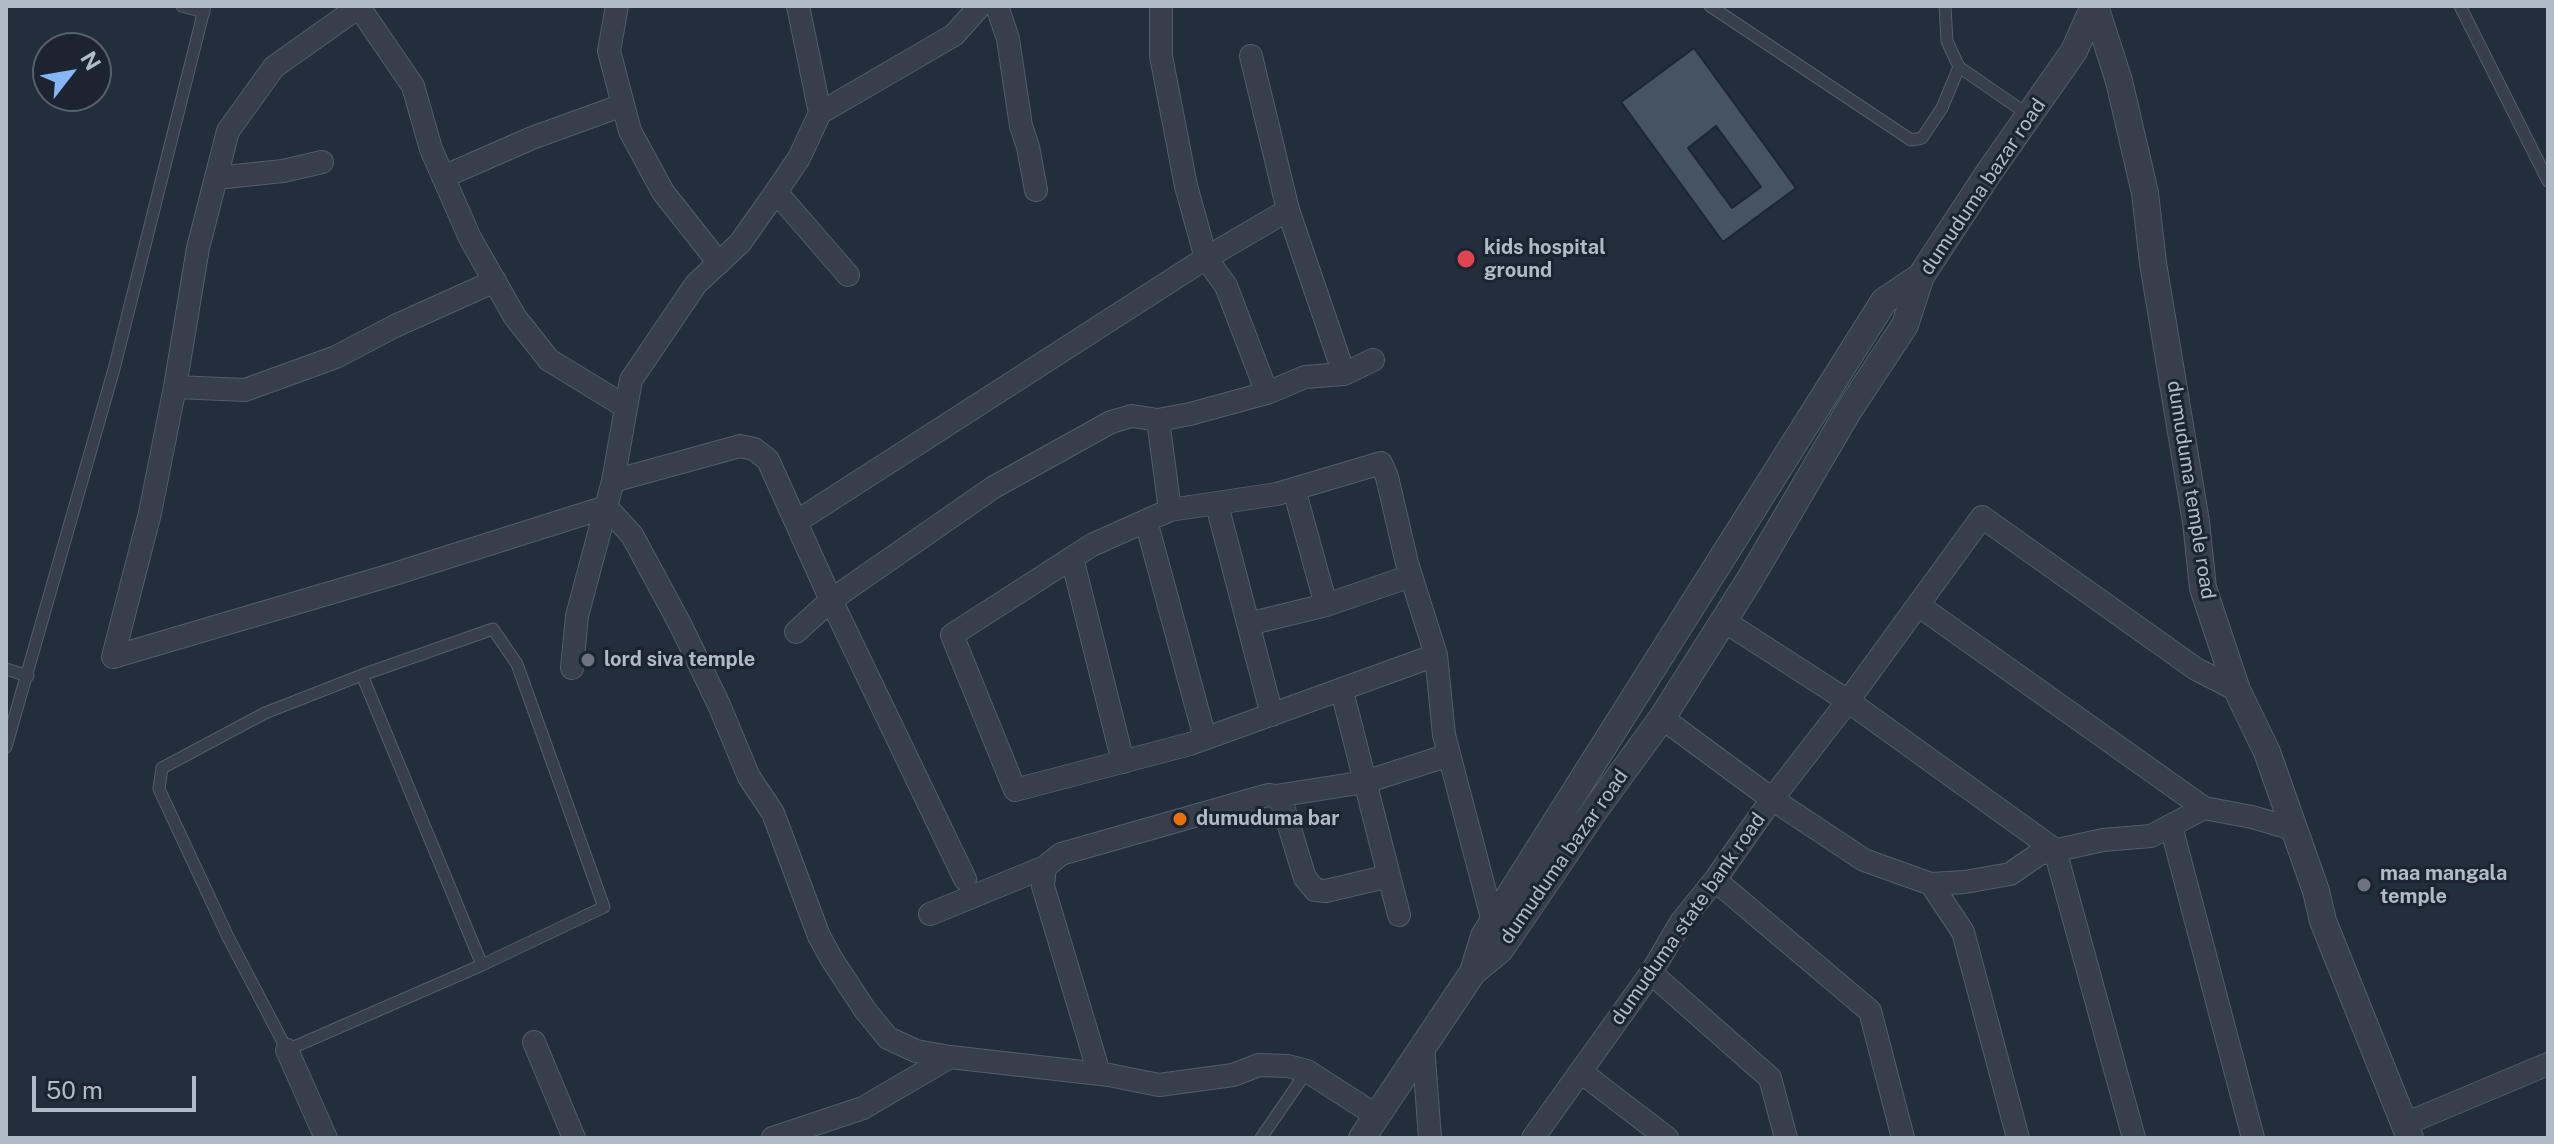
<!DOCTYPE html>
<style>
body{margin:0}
#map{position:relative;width:2554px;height:1144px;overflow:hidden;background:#222e3b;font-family:"Public Sans",sans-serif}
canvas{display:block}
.frame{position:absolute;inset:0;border:8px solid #b1bac7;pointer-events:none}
.north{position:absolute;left:32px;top:32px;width:80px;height:80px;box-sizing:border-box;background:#1b2430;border:2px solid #57606c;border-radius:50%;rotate:59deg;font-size:22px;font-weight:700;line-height:32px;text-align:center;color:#b1bac7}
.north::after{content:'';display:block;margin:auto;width:28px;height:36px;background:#85b6f8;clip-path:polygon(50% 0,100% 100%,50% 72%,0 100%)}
.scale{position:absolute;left:32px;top:1076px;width:164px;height:36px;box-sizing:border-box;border:4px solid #b1bac7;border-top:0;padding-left:10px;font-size:24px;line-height:28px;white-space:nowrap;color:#b1bac7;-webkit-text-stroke:6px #1b2430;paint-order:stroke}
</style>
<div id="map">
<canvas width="2554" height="1144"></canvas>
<div class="frame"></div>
<div class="north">N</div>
<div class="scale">50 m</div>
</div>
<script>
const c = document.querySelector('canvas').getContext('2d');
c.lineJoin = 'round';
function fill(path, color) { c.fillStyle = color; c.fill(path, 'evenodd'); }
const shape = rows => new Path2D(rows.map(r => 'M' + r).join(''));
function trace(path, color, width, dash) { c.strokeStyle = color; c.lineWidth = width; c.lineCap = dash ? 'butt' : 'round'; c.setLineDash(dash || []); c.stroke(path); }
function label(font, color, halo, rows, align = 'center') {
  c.font = font + ' "Public Sans",sans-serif'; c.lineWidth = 6; c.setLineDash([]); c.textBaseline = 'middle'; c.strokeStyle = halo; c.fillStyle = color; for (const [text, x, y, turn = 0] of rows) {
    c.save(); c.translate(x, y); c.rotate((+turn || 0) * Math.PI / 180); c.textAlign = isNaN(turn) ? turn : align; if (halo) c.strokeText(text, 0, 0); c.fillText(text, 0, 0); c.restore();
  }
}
const building = shape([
 [1694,48,1796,188,1723,242,1621,102,1694,48],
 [1716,126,1761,187,1732,208,1688,148,1716,126]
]);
const service = shape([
 [182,6,204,12],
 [1710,6,1911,140,1922,138,1942,108,1959,67,2030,116],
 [1945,6,1947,41,1959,67],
 [2460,6,2548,181],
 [493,629,517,664,604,907,482,965,287,1050,228,937,159,789,162,768,265,713,362,675,493,629],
 [6,669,28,676],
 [362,675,482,965],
 [6,747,114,369,205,6],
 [1261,1138,1307,1071]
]);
const minor = shape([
 [360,6,274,67,228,131,198,248,175,387,150,513,113,657,391,575,606,507,632,535,681,626,719,705,749,777,773,813,819,936,831,958,865,1010,888,1038,916,1051,950,1057,1109,1075,1159,1085,1233,1075,1259,1065,1288,1066,1307,1071,1377,1116],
 [617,6,609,51,630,131,663,192,719,263],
 [798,6,820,113],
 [997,6,1008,39,1021,126,1028,147,1036,190],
 [1161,6,1161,56,1186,186,1206,258,1226,286,1267,393],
 [359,7,413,86,431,149,470,238,515,317,549,360,626,407],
 [1251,56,1288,210],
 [443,177,532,138,623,105],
 [216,178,283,171,322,162],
 [776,192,799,158,820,113,954,35,980,6],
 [1373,360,1344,374,1305,377,1267,393,1190,414,1158,420,1170,510,1277,494,1381,463,1387,477,1407,563,1436,655,1444,735,1493,922],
 [175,387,245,390,336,357,395,326,495,281],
 [613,481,740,446,754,449,768,460,831,600,965,879],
 [1294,489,1326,605,1411,576],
 [1217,505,1272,715],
 [1170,510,1092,545,952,635,1015,790,1190,744,1436,655],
 [1146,521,1205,738],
 [796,522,1206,258,1288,210,1344,374],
 [1072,558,1123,762],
 [1918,605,2204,808],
 [1248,624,1326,605],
 [796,632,831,600,994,487,1111,422,1132,416,1158,420],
 [572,668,577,616,613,481,631,380,696,284,740,243,776,192,848,275],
 [1342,691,1399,915],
 [1662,718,1772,799,1848,701,1724,621],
 [1276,796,1365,782,1449,755],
 [2171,826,2253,1138],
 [1715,880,1870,1011,1903,1138],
 [1931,884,1963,932,2018,1138],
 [930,914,1045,867],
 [1651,973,1770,1078,1786,1138],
 [534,1042,574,1138],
 [1423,1045,1430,1138],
 [287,1050,326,1138],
 [1581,1072,1667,1138],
 [1099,1073,1043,886,1045,867,1061,854,1268,795,1276,796,1282,803,1305,878,1315,890,1326,891,1389,876],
 [2405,1124,2548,1064],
 [773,1138,863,1108,950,1057],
 [1533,1138,1651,973,1681,922,1715,880,1772,799,1864,860,1931,884,1965,882,2010,874,2039,854,2103,840,2151,836,2204,808,2252,817,2293,829],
 [2134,1138,2055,850,1848,701,1982,517,2196,669,2237,690]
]);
const tertiary = shape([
 [2095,6,2119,81,2145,193,2153,263,2196,522,2203,588,2237,690,2267,752,2316,891,2323,921,2410,1138],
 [1473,972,1484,936,1884,301,1921,276],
 [1362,1138,1473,972,1500,950,1597,807,1662,718,1750,579,1849,410,1905,325,1921,276,1990,171,2074,51,2094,6]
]);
const markers = [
 [1466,259,10,"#e0444e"],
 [588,660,8,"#6b7280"],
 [1180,819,8,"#e8710a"],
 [2364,885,8,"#6b7280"]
];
const streetNames = [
 ["dumuduma bazar road",1983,187,-56],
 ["dumuduma temple road",2191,490,81],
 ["dumuduma bazar road",1564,857,-55],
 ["dumuduma state bank road",1688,919,-55]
];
const poiNames = [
 ["kids hospital",1484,248],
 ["ground",1484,271],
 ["lord siva temple",604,660],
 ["dumuduma bar",1196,819],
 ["maa mangala",2380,874],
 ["temple",2380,897]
];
fill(building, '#465362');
trace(building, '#1d2632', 2);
trace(service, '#545d69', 13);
trace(minor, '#545d69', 24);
trace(tertiary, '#545d69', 28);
trace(service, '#363f4b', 11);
trace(minor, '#363f4b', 22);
trace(tertiary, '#363f4b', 26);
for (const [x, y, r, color] of markers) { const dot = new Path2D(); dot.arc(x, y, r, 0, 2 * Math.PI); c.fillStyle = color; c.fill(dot); trace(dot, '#1b2430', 3); }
label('20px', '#b1bac7', '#1b2430', streetNames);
label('bold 20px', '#b1bac7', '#1b2430', poiNames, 'left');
</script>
